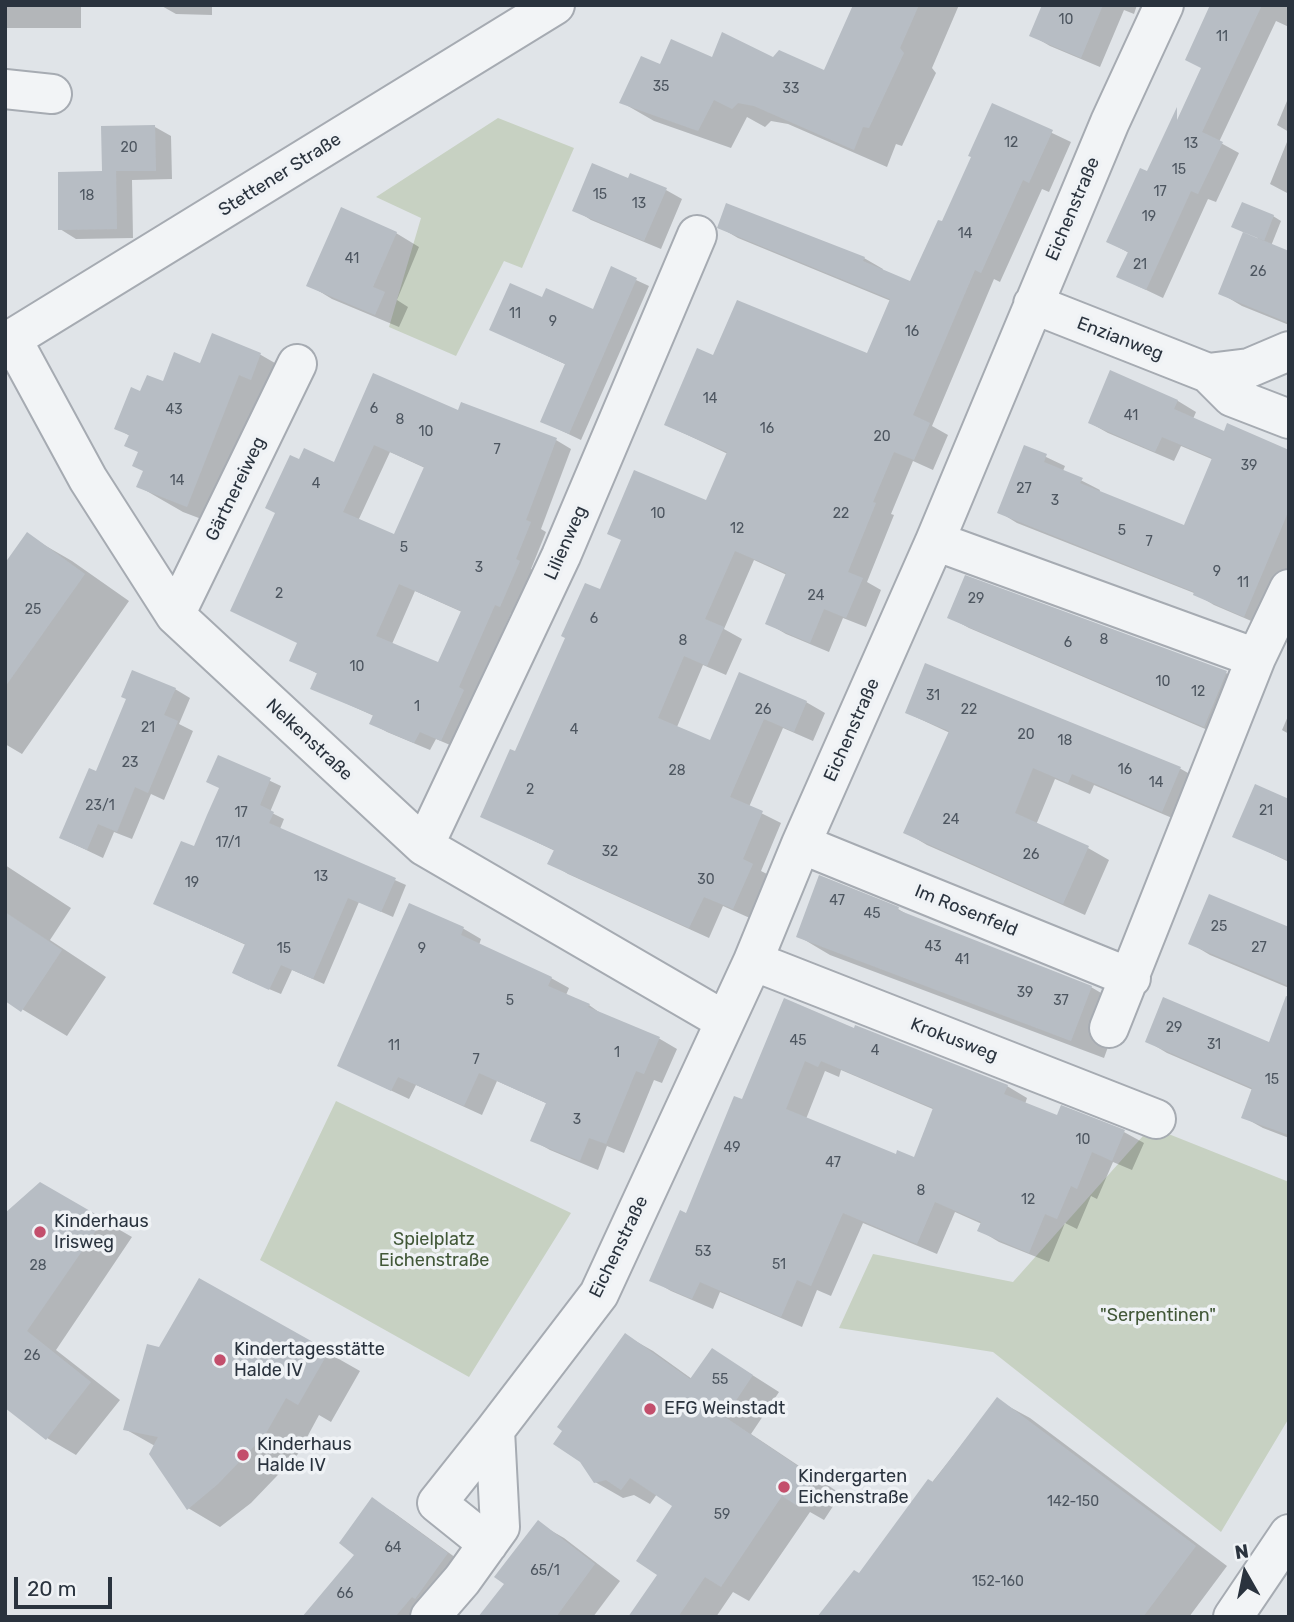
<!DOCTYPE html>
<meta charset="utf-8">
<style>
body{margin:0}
#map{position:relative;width:1294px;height:1622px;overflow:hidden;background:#e0e4e8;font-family:Rubik,sans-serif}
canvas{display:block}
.frame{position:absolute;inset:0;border:7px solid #2a333e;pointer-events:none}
.north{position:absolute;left:1210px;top:1538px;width:70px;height:70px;-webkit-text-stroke:5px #eff2f5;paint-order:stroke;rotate:351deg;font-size:19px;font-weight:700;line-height:28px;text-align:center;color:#2a333e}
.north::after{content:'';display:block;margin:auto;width:24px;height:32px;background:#2a333e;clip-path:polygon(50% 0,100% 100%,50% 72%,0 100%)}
.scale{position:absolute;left:14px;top:1577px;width:98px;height:32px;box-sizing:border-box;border:4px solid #2a333e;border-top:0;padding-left:9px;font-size:21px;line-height:24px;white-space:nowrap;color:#2a333e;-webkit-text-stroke:5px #eff2f5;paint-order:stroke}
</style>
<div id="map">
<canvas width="1294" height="1622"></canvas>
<div class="frame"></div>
<div class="north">N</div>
<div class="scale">20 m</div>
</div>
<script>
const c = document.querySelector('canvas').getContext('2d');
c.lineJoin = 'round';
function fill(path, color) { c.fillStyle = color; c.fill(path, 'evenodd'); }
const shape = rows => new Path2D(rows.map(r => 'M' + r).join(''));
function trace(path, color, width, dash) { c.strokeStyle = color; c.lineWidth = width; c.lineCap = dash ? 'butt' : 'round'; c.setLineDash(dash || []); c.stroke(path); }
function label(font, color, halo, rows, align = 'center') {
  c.font = font + ' Rubik,sans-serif'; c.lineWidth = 7; c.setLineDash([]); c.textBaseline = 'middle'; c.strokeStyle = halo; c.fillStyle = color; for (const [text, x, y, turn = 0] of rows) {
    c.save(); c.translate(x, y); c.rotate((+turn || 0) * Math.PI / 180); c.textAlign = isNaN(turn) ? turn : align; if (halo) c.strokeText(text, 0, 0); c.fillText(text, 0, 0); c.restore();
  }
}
const green = shape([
 [498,118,574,148,522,268,504,261,456,356,389,327,421,218,376,197],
 [336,1101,571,1213,469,1377,260,1260],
 [1151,1127,1289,1182,1289,1418,1221,1532,993,1352,839,1328,873,1254,1013,1282]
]);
const shadow = shape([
 [5,5,81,5,81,28,5,28],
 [160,5,212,5,212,15,176,14],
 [855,5,959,5,932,68,936,73,902,146,896,144,887,167,788,124,771,121,765,127,747,117,731,148,654,121,621,102,661,67,713,60,774,60,825,73],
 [1044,5,1137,5,1134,14,1124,10,1100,67,1050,46,1031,35],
 [1211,5,1289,5,1289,27,1276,21,1219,142,1239,153,1216,202,1208,199,1163,298,1119,277,1129,253,1109,242,1178,124,1202,69],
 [1287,101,1289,101,1289,132,1277,125],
 [993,105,1071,142,1049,192,1042,189,1000,282,994,279,932,426,948,435,933,470,913,461,891,514,894,515,867,582,881,590,866,627,843,618,829,652,786,634,767,623,787,575,754,560,724,629,742,639,726,675,703,665,677,727,711,743,740,674,806,702,825,713,813,741,783,728,749,807,781,823,761,871,771,876,752,919,723,906,709,938,568,874,550,863,555,851,482,816,601,592,707,503,728,454,666,425,714,357,868,356,891,301,738,238,719,227,864,258,883,269,882,271,911,283,943,223,973,157],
 [155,127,171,136,172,179,132,180,133,238,76,239,60,229,104,173],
 [1289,137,1289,194,1270,184],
 [629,181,666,190,682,199,661,249,591,220,575,210],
 [1273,216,1281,221,1271,246,1289,253,1289,325,1242,306,1220,293],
 [396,233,419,247,397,300,408,307,399,327,332,299,309,285],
 [612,269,649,286,581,440,543,422,567,365,491,330,594,312],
 [213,336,261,355,306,381,233,531,183,512,138,486,144,471,139,453,130,436,116,428,141,393,201,365],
 [1111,372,1178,401,1196,412,1193,419,1225,433,1289,452,1289,565,1263,626,1214,605,1194,593,1017,523,999,512,1025,447,1065,466,1063,471,1100,490,1099,493,1184,527,1214,460,1181,446,1174,461,1108,433,1090,423],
 [373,375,459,412,556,440,571,449,541,529,546,532,531,569,535,571,515,615,511,613,474,697,457,748,436,739,430,750,387,732,371,723,374,716,312,688,318,674,292,660,299,643,300,461,335,464],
 [390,452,425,468,395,537,358,521],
 [415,591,462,612,439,664,392,644],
 [27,535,72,561,129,601,22,754,5,744,5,566],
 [966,578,1226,673,1246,684,1224,737,969,628,949,617],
 [926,665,1181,769,1202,781,1184,823,1094,785,1090,794,1055,779,1036,825,1088,848,1109,860,1085,915,927,845,905,832,950,733,907,713],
 [175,689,190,698,179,724,193,731,164,800,151,794,132,839,114,832,103,858,61,838,97,773],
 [1289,714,1289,734,1282,730],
 [219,757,281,786,270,812,284,819,280,829,406,885,393,917,359,902,324,984,292,970,281,994,245,979,234,973,246,945,155,904,195,849,221,788],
 [1289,801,1289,862,1235,836],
 [5,865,71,908,50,940,106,977,67,1036,5,999],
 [409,905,464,929,481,939,479,945,551,978,569,988,566,995,589,1005,606,1017,660,1039,677,1049,662,1083,654,1080,624,1153,607,1146,598,1170,550,1150,532,1140,548,1104,497,1081,482,1115,416,1085,409,1099,339,1066],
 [898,909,917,920,1091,987,1123,1006,1104,1058,830,955,798,936],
 [1289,929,1289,988,1210,955,1190,943],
 [1289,999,1289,1138,1263,1128,1243,1117,1253,1090,1167,1053,1147,1041,1270,1044],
 [785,1001,855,1030,1007,1086,1027,1098,1025,1104,1058,1117,1062,1107,1124,1132,1144,1143,1132,1170,1113,1162,1097,1199,1091,1196,1077,1229,1065,1223,1049,1262,999,1242,979,1230,982,1224,955,1212,937,1254,863,1223,831,1296,817,1290,802,1327,720,1292,713,1309,671,1291,652,1280,687,1215,743,1101],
 [841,1070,935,1110,915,1159,897,1156,806,1119,825,1071,839,1077],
 [40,1184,132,1237,56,1350,120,1400,76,1455,47,1438,5,1406],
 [200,1280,360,1371,331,1422,319,1415,298,1454,251,1503,220,1527,188,1508,155,1446,125,1429,160,1349],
 [625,1335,653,1351,692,1379,713,1350,779,1392,751,1434,841,1494,824,1520,810,1512,749,1601,733,1592,716,1617,633,1617,659,1574,675,1505,657,1494,650,1504,634,1495,623,1498,595,1482],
 [997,1400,1030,1418,1227,1566,1189,1617,819,1617,859,1575],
 [372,1500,393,1512,467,1566,426,1617,304,1617,357,1554],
 [538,1523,564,1538,620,1581,593,1617,481,1617,507,1584]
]);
const building = shape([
 [853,5,919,5,900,48,904,53,869,128,863,127,854,150,754,106,738,103,732,109,714,100,698,131,619,103,641,56,660,64,671,39,712,57,722,32,773,57,779,50,824,70],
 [1042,5,1103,5,1081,58,1029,36],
 [1210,5,1262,5,1202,132,1223,142,1198,194,1191,191,1146,290,1116,277,1128,252,1106,242,1140,168,1147,171,1177,107,1177,120,1201,68,1185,60],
 [992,103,1053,130,1029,183,1023,180,981,273,975,270,913,415,930,423,914,460,894,452,873,502,876,503,848,572,863,578,846,618,824,609,810,643,765,624,786,573,735,551,705,619,724,627,707,666,684,656,658,718,710,740,739,672,807,701,794,732,764,719,730,797,763,811,743,859,753,864,733,909,704,897,689,928,547,864,554,850,480,817,510,749,515,751,565,638,561,636,585,583,600,589,621,540,607,534,634,470,706,500,727,452,664,425,697,348,713,355,737,300,867,353,890,299,717,228,726,203,865,257,863,261,910,281,938,220,942,221,971,157,968,156],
 [155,125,156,171,116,171,117,229,58,230,58,172,102,171,101,126],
 [592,163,628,178,630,173,667,188,644,241,572,211],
 [1242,202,1274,215,1264,241,1231,227],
 [341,207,397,232,373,287,385,292,375,315,306,286],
 [1243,232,1289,251,1289,323,1218,294],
 [611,266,637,278,569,434,540,422,565,364,489,330,510,283,542,297,546,288,593,309],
 [212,333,261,353,251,380,239,375,187,507,136,487,143,471,132,466,138,452,124,446,129,435,114,429,131,387,140,391,147,375,163,381,174,352,200,363],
 [1110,370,1178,400,1174,409,1224,431,1227,423,1289,450,1289,510,1244,617,1193,595,1194,592,997,513,1024,445,1047,454,1044,462,1083,478,1080,483,1184,525,1212,458,1162,437,1155,452,1088,423],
 [373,373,458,410,461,402,557,438,526,520,531,522,516,559,520,561,500,607,495,605,459,687,464,690,441,741,420,732,414,743,369,724,373,715,310,689,317,673,289,661,297,643,230,611,275,513,265,508,290,455,299,459,304,448,334,462],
 [374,445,424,467,394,534,343,512],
 [399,584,461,611,438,662,376,636],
 [27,532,85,574,5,687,5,563],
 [965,575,1227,671,1204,727,947,618],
 [925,663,1181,767,1162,812,1072,774,1068,783,1033,768,1015,813,1089,846,1063,904,903,833,949,731,905,713],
 [132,670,176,688,164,715,178,721,148,793,135,787,117,832,98,824,87,850,59,838,89,768,96,771,126,699,121,697],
 [218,755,271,778,260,805,274,812,269,823,396,878,381,912,348,898,313,979,281,965,269,990,232,973,245,944,153,904,181,841,194,846,207,815,219,788,206,782],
 [1255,784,1289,799,1289,861,1232,837],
 [819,875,899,907,898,910,1092,986,1071,1041,796,937],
 [1209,894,1289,927,1289,986,1188,944],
 [409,903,464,927,461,935,552,977,548,986,590,1004,588,1007,660,1037,644,1074,636,1071,606,1144,589,1138,580,1161,530,1141,546,1103,479,1073,464,1106,398,1077,391,1091,337,1066],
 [5,912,62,950,21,1012,5,1001],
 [1286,996,1289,997,1289,1135,1241,1118,1252,1088,1145,1042,1163,997,1269,1042],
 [784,998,854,1028,855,1025,1008,1085,1004,1094,1057,1115,1061,1105,1125,1130,1112,1161,1092,1152,1077,1189,1071,1186,1057,1219,1045,1214,1029,1253,977,1231,981,1222,935,1202,917,1244,843,1213,811,1286,797,1280,781,1317,700,1282,692,1299,649,1281,680,1210,686,1213,734,1096,742,1099],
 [805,1061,818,1067,821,1061,933,1108,914,1157,897,1150,896,1154,786,1109],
 [40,1182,104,1219,27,1331,91,1382,46,1440,5,1408,5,1213],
 [199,1278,329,1351,298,1405,286,1398,265,1435,218,1484,187,1510,149,1454,158,1437,123,1430,147,1344,159,1347],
 [625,1333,690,1379,712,1348,753,1375,725,1417,814,1477,796,1505,782,1496,721,1587,705,1577,678,1617,628,1617,657,1575,636,1561,672,1506,630,1478,621,1490,606,1480,594,1483,580,1462,553,1444,562,1431,557,1427],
 [997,1397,1196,1546,1143,1617,817,1617,854,1570,859,1573,928,1479,933,1482],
 [372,1497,448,1553,415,1599,412,1597,395,1617,302,1617,354,1555,339,1543],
 [538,1520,595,1564,556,1617,478,1617,504,1584,494,1577]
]);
const minor = shape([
 [5,89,52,94],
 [1033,304,1208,373,1249,368,1289,351],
 [12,339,88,479,175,615,424,846,725,1021],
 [5,343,555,5],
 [1208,373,1232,397,1289,419],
 [935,541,1256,658],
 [175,615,297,364],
 [801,844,1131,978],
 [424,846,561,556,697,235],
 [753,961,1156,1119],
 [1109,1028,1256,658,1289,589],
 [488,1544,437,1503,495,1430],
 [430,1617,462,1580,500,1527,495,1430,599,1294,753,961,801,844,935,541,1110,122,1164,5],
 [1233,1617,1289,1534]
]);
const markers = [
 [40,1232,7,"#c34f6c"],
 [220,1360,7,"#c34f6c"],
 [650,1409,7,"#c34f6c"],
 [243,1455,7,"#c34f6c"],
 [784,1487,7,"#c34f6c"]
];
const numberNames = [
 ["10",1066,20],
 ["11",1222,37],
 ["35",661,87],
 ["33",791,89],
 ["12",1011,143],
 ["13",1191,144],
 ["20",129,148],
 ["15",1179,170],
 ["17",1160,192],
 ["15",600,195],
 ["18",87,196],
 ["13",639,204],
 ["19",1149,217],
 ["14",965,234],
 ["41",352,259],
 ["21",1140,265],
 ["26",1258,272],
 ["11",515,314],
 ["9",553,322],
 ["16",912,332],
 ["14",710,399],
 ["6",374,409],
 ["43",174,410],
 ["41",1131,416],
 ["8",400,420],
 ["16",767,429],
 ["10",426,432],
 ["20",882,437],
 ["7",497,450],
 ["39",1249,466],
 ["14",177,481],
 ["4",316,484],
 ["27",1024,489],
 ["3",1055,501],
 ["10",658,514],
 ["22",841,514],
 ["12",737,529],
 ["5",1122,531],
 ["7",1149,542],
 ["5",404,548],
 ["3",479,568],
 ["9",1217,572],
 ["11",1243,583],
 ["2",279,594],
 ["24",816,596],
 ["29",976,599],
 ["25",33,610],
 ["6",594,619],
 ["8",1104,640],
 ["8",683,641],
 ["6",1068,643],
 ["10",357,667],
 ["10",1163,682],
 ["12",1198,692],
 ["31",933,696],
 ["1",417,707],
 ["26",763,710],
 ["22",969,710],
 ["21",148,728],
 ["4",574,730],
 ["20",1026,735],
 ["18",1065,741],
 ["23",130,763],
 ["16",1125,770],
 ["28",677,771],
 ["14",1156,783],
 ["2",530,790],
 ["23/1",100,806],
 ["21",1266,811],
 ["17",241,813],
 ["24",951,820],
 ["17/1",228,843],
 ["32",610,852],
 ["26",1031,855],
 ["13",321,877],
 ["30",706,880],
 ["19",192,883],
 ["47",837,901],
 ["45",872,914],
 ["25",1219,927],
 ["43",933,947],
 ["27",1259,948],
 ["15",284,949],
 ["9",422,949],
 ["41",962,960],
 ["39",1025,993],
 ["5",510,1001],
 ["37",1061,1001],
 ["29",1174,1028],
 ["45",798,1041],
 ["31",1214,1045],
 ["11",394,1046],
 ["4",875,1051],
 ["1",617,1053],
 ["7",476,1060],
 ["15",1272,1080],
 ["3",577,1120],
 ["10",1083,1140],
 ["49",732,1148],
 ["47",833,1163],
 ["8",921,1191],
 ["12",1028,1200],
 ["53",703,1252],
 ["51",779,1265],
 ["28",38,1266],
 ["26",32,1356],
 ["55",720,1380],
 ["142-150",1073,1502],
 ["59",722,1515],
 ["64",393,1548],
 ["65/1",545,1571],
 ["152-160",998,1582],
 ["66",345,1594]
];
const streetNames = [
 ["Stettener Straße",280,175,-32],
 ["Eichenstraße",1073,209,-67],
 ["Enzianweg",1120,339,21],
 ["Gärtnereiweg",236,489,-64],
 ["Lilienweg",566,543,-66],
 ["Eichenstraße",852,730,-66],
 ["Nelkenstraße",309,740,43],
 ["Im Rosenfeld",966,911,22],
 ["Krokusweg",954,1040,21],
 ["Eichenstraße",619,1247,-64]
];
const poiNames = [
 ["Kinderhaus",54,1222],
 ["Irisweg",54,1243],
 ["Kindertagesstätte",234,1350],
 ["Halde IV",234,1371],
 ["EFG Weinstadt",664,1409],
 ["Kinderhaus",257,1445],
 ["Halde IV",257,1466],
 ["Kindergarten",798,1477],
 ["Eichenstraße",798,1498]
];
const parkNames = [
 ["Spielplatz",434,1240],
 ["Eichenstraße",434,1261],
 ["\"Serpentinen\"",1158,1316]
];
fill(green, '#c7d1c2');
fill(shadow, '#0003');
fill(building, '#b7bdc4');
trace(minor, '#a6abb2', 42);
trace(minor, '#f2f4f6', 38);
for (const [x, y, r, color] of markers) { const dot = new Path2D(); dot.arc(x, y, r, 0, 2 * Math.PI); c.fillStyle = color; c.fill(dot); trace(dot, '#eff2f5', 2.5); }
label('14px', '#4d5660', null, numberNames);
label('18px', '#2a333e', '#eff2f5', streetNames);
label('18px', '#2a333e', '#eff2f5', poiNames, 'left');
label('18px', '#425838', '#eff2f5', parkNames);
</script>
